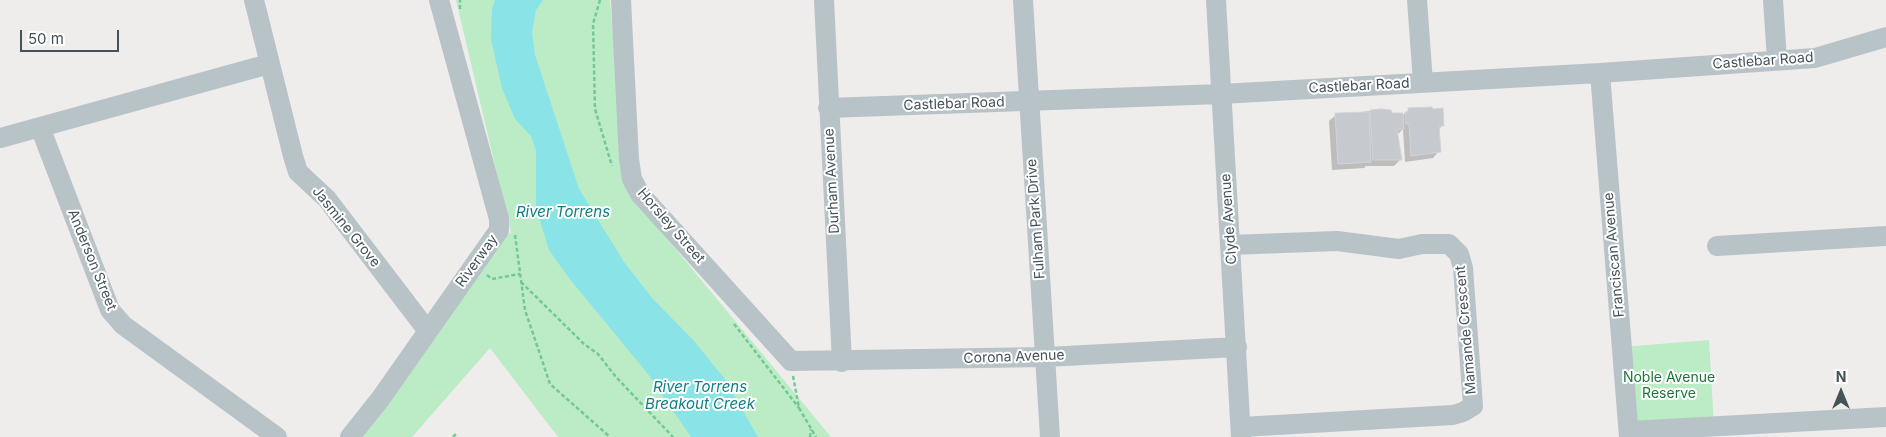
<!DOCTYPE html>
<style>
body{margin:0}
#map{position:relative;width:1886px;height:437px;overflow:hidden;background:#efecec;font-family:Inter,sans-serif}
canvas{display:block}
.north{position:absolute;left:1816px;top:367px;width:50px;height:50px;-webkit-text-stroke:4px #fff;paint-order:stroke;rotate:0deg;font-size:14px;font-weight:700;line-height:20px;text-align:center;color:#455258}
.north::after{content:'';display:block;margin:auto;width:18px;height:22px;background:#455258;clip-path:polygon(50% 0,100% 100%,50% 72%,0 100%)}
.scale{position:absolute;left:20px;top:30px;width:99px;height:22px;box-sizing:border-box;border:2px solid #455258;border-top:0;padding-left:6px;font-size:15px;line-height:18px;white-space:nowrap;color:#455258;-webkit-text-stroke:4px #fff;paint-order:stroke}
</style>
<div id="map">
<canvas width="1886" height="437"></canvas>
<div class="north">N</div>
<div class="scale">50 m</div>
</div>
<script>
const c = document.querySelector('canvas').getContext('2d');
c.lineJoin = 'round';
function fill(path, color) { c.fillStyle = color; c.fill(path, 'evenodd'); }
const shape = rows => new Path2D(rows.map(r => 'M' + r).join(''));
function trace(path, color, width, dash) { c.strokeStyle = color; c.lineWidth = width; c.lineCap = dash ? 'butt' : 'round'; c.setLineDash(dash || []); c.stroke(path); }
function label(font, color, halo, rows, align = 'center') {
  c.font = font + ' Inter,sans-serif'; c.lineWidth = 4; c.setLineDash([]); c.textBaseline = 'middle'; c.strokeStyle = halo; c.fillStyle = color; for (const [text, x, y, turn = 0] of rows) {
    c.save(); c.translate(x, y); c.rotate((+turn || 0) * Math.PI / 180); c.textAlign = isNaN(turn) ? turn : align; if (halo) c.strokeText(text, 0, 0); c.fillText(text, 0, 0); c.restore();
  }
}
const green = shape([
 [456,0,610,0,626,189,831,437,558,437,490,348,412,437,363,437,505,235,511,233],
 [1709,340,1714,426,1629,431,1622,347]
]);
const water = shape([
 [495,0,543,0,536,10,532,32,535,55,579,189,624,262,652,298,694,341,724,378,758,437,691,437,648,374,569,278,549,250,536,207,536,151,531,136,515,119,502,88,491,39,492,9]
]);
const shadow = shape([
 [1409,110,1443,125,1438,130,1439,151,1433,158,1405,162,1403,129,1397,135,1401,159,1394,166,1366,166,1364,168,1332,170,1329,121,1336,115,1370,111,1402,116]
]);
const building = shape([
 [1432,107,1433,109,1443,108,1444,126,1439,126,1441,152,1411,156,1409,124,1406,124,1405,112,1408,112,1408,108,1432,107],
 [1381,109,1391,110,1392,113,1403,113,1404,129,1397,130,1402,160,1373,160,1370,110,1381,109],
 [1369,112,1371,162,1338,164,1335,113,1369,112]
]);
const path = shape([
 [600,0,593,24,595,109,612,166],
 [460,9,460,0],
 [515,235,525,310,550,384,610,437],
 [487,275,492,279,520,274],
 [521,282,584,344,598,354,616,377,673,437],
 [734,324,799,408],
 [793,376,799,408,816,437],
 [453,437,456,434],
 [810,437,811,429]
]);
const minor = shape([
 [254,0,293,156,298,172,327,199,427,330],
 [621,0,629,159,632,179,640,194,791,361,1046,357,1237,347],
 [824,0,842,362],
 [1023,0,1050,437],
 [1216,0,1241,437],
 [1417,0,1423,82],
 [1773,0,1777,60],
 [1600,73,1629,437],
 [828,108,1221,94,1600,73,1815,58,1886,37],
 [40,127,110,310,123,325,277,437],
 [0,138,269,64],
 [1230,245,1337,241,1399,249,1422,244,1449,244,1459,254,1463,268,1473,406,1463,412,1453,415,1241,427],
 [1717,246,1886,236],
 [1629,431,1886,417],
 [350,437,381,398,499,230,499,219,439,0]
]);
const streetNames = [
 ["Castlebar Road",1763,61,-4],
 ["Castlebar Road",1359,86,-3],
 ["Castlebar Road",954,104,-2],
 ["Durham Avenue",832,181,-93],
 ["Fulham Park Drive",1036,219,-94],
 ["Clyde Avenue",1229,219,-94],
 ["Horsley Street",671,226,49],
 ["Jasmine Grove",346,227,51],
 ["Franciscan Avenue",1614,255,-95],
 ["Anderson Street",92,260,68],
 ["Riverway",477,261,-54],
 ["Mamande Crescent",1466,330,-95],
 ["Corona Avenue",1014,357,-2]
];
const parkNames = [
 ["Noble Avenue",1669,378],
 ["Reserve",1669,394]
];
const waterNames = [
 ["River Torrens",563,212],
 ["River Torrens",700,387],
 ["Breakout Creek",700,404]
];
fill(green, '#bbecc6');
fill(water, '#89e3e7');
fill(shadow, '#0003');
fill(building, '#c6cacf');
trace(building, '#d0d3d8', 1);
trace(path, '#74c891', 2.5, [4, 2.5]);
trace(minor, '#b8c3c8', 20);
label('14px', '#455258', '#fff', streetNames);
label('14px', '#1a7639', '#fff', parkNames);
label('italic 15px', '#117e83', '#fff', waterNames);
</script>
